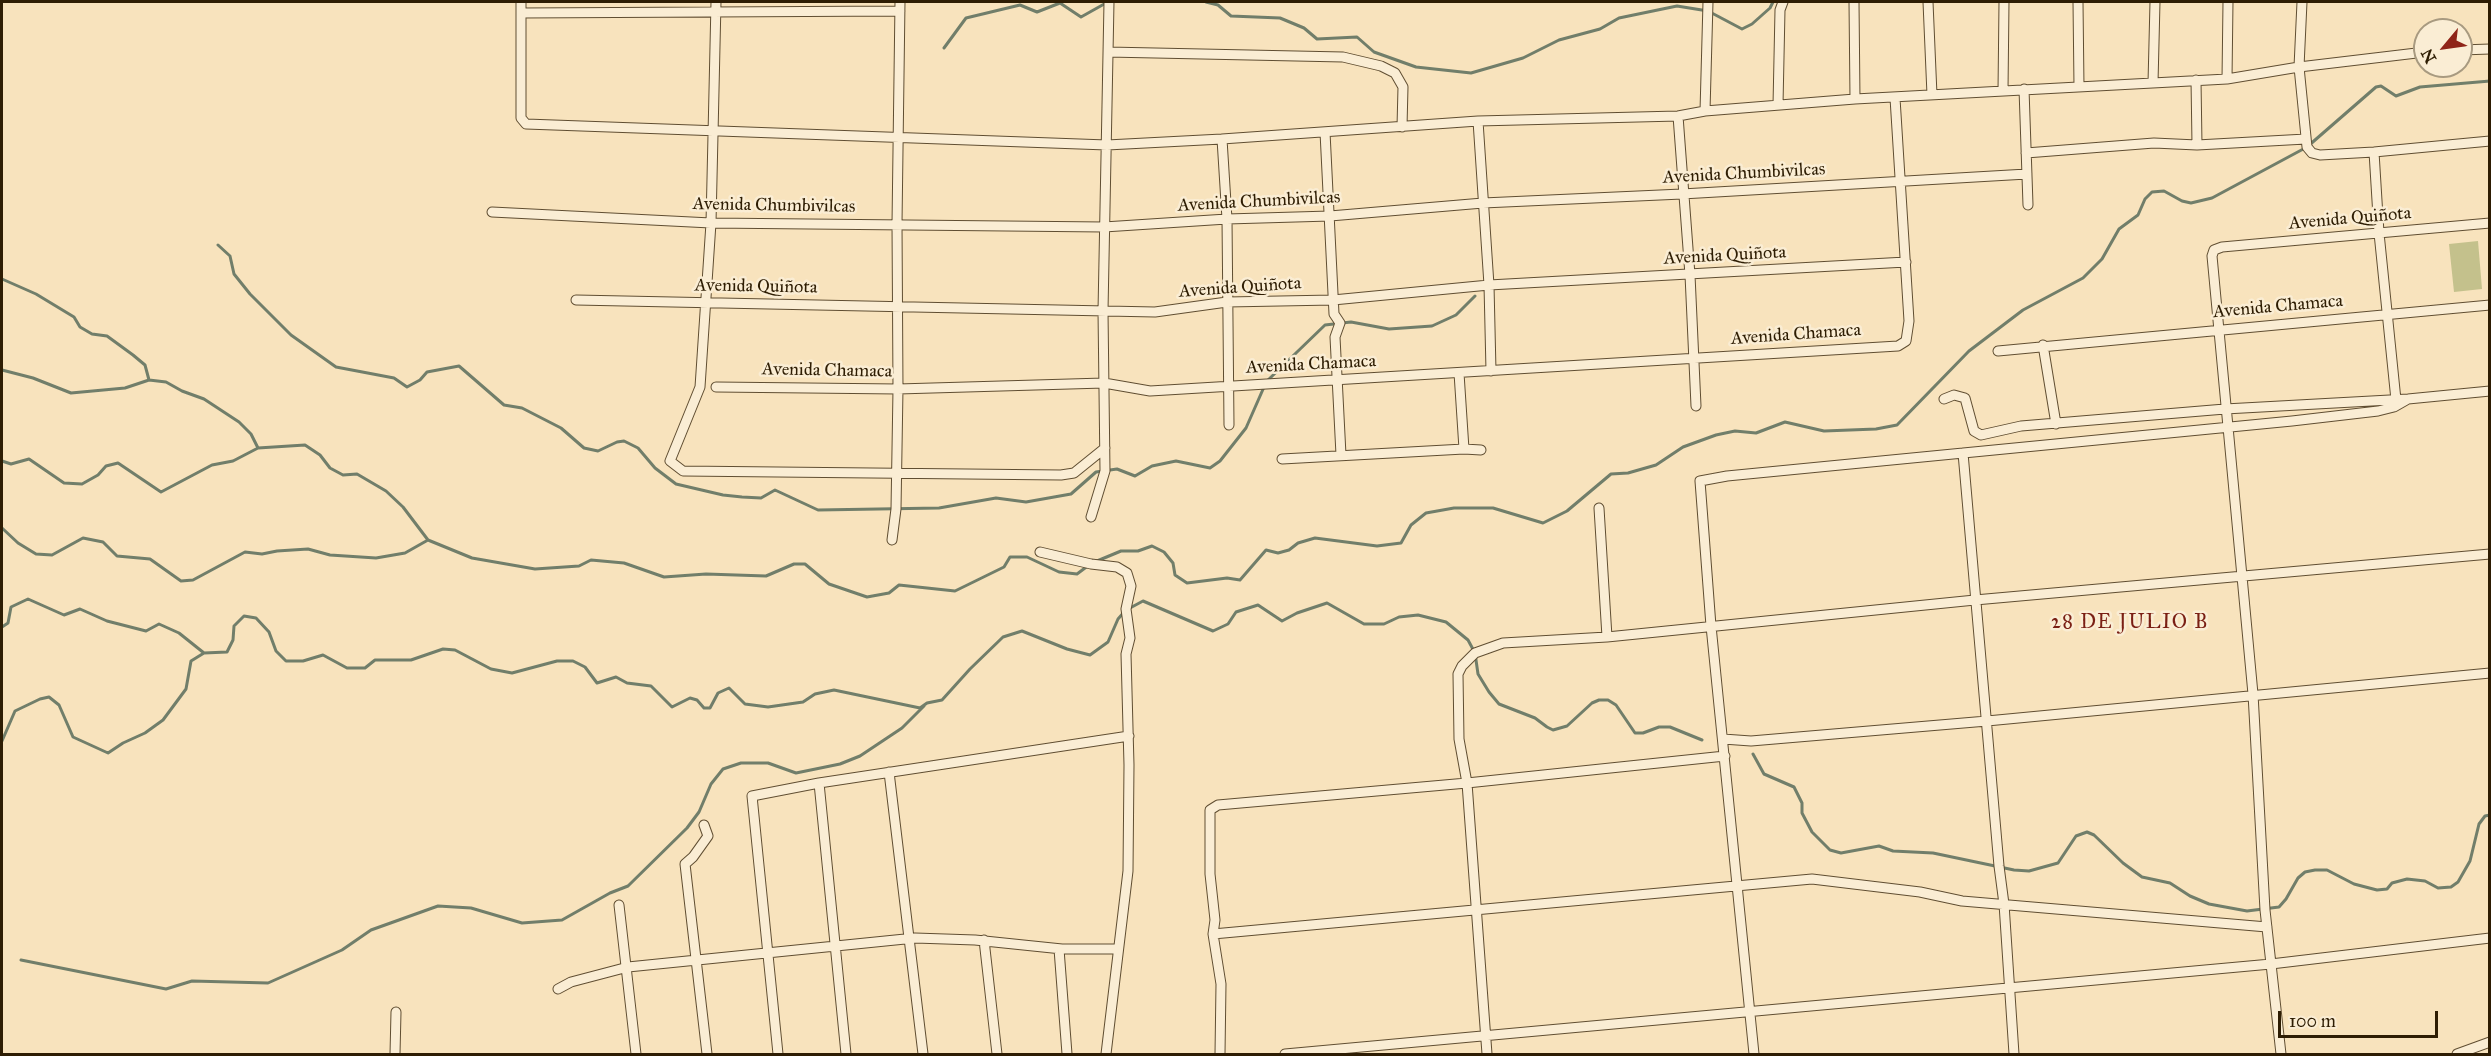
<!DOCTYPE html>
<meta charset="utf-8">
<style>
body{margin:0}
#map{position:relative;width:2491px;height:1056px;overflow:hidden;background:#f8e3bd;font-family:"IM FELL Great Primer",serif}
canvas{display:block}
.frame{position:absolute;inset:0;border:3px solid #2e1d03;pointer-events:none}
.north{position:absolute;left:2413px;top:18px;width:60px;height:60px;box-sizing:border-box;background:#faedd4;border:2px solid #a89a80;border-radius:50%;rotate:241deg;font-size:16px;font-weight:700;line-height:24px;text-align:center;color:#2e1d03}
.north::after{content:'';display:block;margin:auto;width:21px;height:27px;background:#8f2418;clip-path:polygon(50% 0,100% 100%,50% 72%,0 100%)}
.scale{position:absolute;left:2278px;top:1011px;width:160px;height:27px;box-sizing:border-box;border:3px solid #2e1d03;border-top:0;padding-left:8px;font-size:18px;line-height:21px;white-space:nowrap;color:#2e1d03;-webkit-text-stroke:4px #faedd4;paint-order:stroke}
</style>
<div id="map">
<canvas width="2491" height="1056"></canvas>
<div class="frame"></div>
<div class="north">N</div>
<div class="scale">100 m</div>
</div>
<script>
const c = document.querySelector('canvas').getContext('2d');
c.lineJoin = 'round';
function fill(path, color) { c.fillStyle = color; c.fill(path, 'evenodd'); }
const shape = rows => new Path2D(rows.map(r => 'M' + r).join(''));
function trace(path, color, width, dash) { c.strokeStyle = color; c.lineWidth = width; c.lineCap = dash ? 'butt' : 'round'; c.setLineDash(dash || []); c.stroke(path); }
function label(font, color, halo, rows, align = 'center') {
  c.font = font + ' "IM FELL Great Primer",serif'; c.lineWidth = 5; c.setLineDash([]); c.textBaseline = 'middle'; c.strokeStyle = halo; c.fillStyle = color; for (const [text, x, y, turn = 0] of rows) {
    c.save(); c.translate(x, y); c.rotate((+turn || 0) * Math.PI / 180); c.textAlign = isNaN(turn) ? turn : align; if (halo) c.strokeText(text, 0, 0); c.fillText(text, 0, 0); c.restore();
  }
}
const green = shape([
 [2478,241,2482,289,2454,292,2449,244]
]);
const stream = shape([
 [1206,2,1218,5,1231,16,1280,18,1304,28,1317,39,1357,37,1374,52,1416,67,1471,73,1523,58,1559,40,1600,29,1619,18,1677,6,1708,11,1742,29,1752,24,1770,8,1773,2],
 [944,48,966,18,1020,5,1037,12,1060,3,1081,17,1106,3],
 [218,245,230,256,234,274,250,294,291,335,336,367,394,378,407,387,420,380,427,372,459,366,504,405,522,408,561,428,584,448,598,451,617,442,624,441,638,448,655,468,676,484,723,495,742,497,761,498,775,490,818,510,939,508,996,498,1026,502,1071,494,1096,472,1117,469,1135,476,1152,466,1176,461,1210,468,1220,461,1246,428,1264,387],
 [2,279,36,294,74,317,80,327,92,334,107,336,133,355,145,365,149,380],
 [2,370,33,378,71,393,125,388,149,380,166,382,182,391,204,399,239,422,251,434,258,448],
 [1267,381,1325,325,1351,322,1389,329,1432,326,1456,315,1475,296],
 [2,461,11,464,29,459,64,483,82,484,98,475,106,466,118,463,161,492,212,465,233,461,258,448,305,445,320,455,330,468,343,475,357,474,386,491,403,507,428,540,472,558,535,569,579,566,591,560,624,563,664,577,706,574,766,576,794,564,805,564,829,584,867,597,889,593,899,585,955,591,1004,567,1010,557,1027,557,1059,572,1077,574,1089,565],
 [2,528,18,543,36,554,52,555,83,538,103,542,117,556,150,559,181,581,193,580,245,552,262,554,277,551,308,549,330,555,376,558,405,553,428,540],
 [1097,561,1121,551,1138,551,1152,546,1164,552,1173,563,1175,575,1187,583,1227,578,1240,580,1266,550,1278,553,1289,550,1298,543,1315,538,1377,546,1401,543,1411,525,1426,513,1454,508,1493,508,1543,523,1567,511,1611,474,1628,473,1656,465,1683,447,1716,435,1735,431,1756,433,1785,422,1824,431,1876,429,1897,425,1969,351,2023,310,2083,278,2102,259,2119,229,2138,215,2145,199,2152,192,2164,191,2182,201,2191,203,2212,198,2307,147,2376,87,2381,86,2396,96,2420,87,2490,81],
 [1130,608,1143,601,1213,631,1228,624,1236,612,1258,605,1282,621,1297,613,1327,603,1364,624,1384,624,1399,617,1418,615,1446,622,1468,640,1475,653,1478,674,1489,692,1499,704,1535,718,1547,727,1553,730,1567,726,1592,703,1599,700,1608,700,1616,705,1635,733,1643,733,1659,727,1670,727,1702,740],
 [2,627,8,623,11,607,28,599,64,615,80,609,107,621,146,631,159,624,179,633,204,653],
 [2,741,15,711,40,699,49,697,59,705,73,737,108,753,123,743,145,733,163,720,186,689,191,661,204,653,227,652,233,640,234,626,244,616,256,618,269,632,276,651,286,661,303,661,323,655,347,668,365,668,375,660,411,660,443,649,455,650,491,669,512,673,557,661,573,661,585,667,597,683,616,677,627,683,651,686,672,707,690,698,697,700,704,708,710,708,718,693,729,688,745,704,768,707,803,702,815,694,834,690,920,708,927,703,942,700,970,669,1003,637,1022,631,1067,649,1090,655,1108,642,1118,619,1125,611],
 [1753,754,1764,774,1794,787,1802,803,1802,813,1812,832,1830,850,1841,853,1879,846,1893,851,1933,853,2014,870,2029,871,2058,863,2076,836,2087,832,2094,835,2123,863,2142,877,2170,883,2190,896,2209,904,2247,911,2279,907,2286,899,2298,878,2305,872,2315,870,2327,870,2354,884,2377,890,2387,889,2392,883,2407,879,2425,881,2438,888,2451,887,2458,882,2470,861,2479,824,2485,816,2490,815],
 [21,960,166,989,192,981,268,983,342,950,371,930,438,906,471,908,522,923,562,920,610,893,628,886,687,828,699,812,711,784,723,769,741,763,768,763,796,773,840,764,860,756,902,728,924,706]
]);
const minor = shape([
 [521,2,521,118,526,124,1107,145,1222,139,1478,121,1678,116,1705,111,1855,99,2227,79,2299,67,2425,52],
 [716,2,711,223,700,387,670,461,683,471,1061,475,1074,473,1105,448],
 [1854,2,1855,99],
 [1928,2,1932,95],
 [2078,2,2079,87],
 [2302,2,2299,67,2307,147,2312,153,2320,155,2374,152,2490,141],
 [521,13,900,11],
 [2461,50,2490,49],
 [1108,52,1343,57,1381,66,1395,73,1403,87,1402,127],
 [2227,79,2228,2],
 [2196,80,2197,145],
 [2153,83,2155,2],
 [2024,89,2028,205],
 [2003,91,2004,2],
 [1778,105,1780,10,1783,2],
 [1705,111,1708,2],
 [1678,116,1690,275,1696,406],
 [1478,121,1489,285,1491,371],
 [1325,132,1334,314,1340,323,1335,337,1341,455],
 [1222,139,1227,219,1229,425],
 [2374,152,2379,233,2396,400],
 [2026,153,2154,143,2197,145,2306,139],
 [492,212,711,223,1104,227,1227,219,1330,216,1483,203,1682,194,2027,174],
 [576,300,1155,312,1227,302,1333,300,1489,285,1906,262],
 [2043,345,2056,424],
 [1998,351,2490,305],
 [1459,373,1464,449],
 [716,387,898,389,1104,383,1150,391,1898,346,1906,341,1909,321,1895,98],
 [1944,399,1954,395,1965,398,1974,431,1981,435,2021,426,2225,409,2408,399,2490,391],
 [1963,453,1999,866,2004,904,2014,1054],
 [1282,459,1464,449,1481,450],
 [1599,508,1607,637],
 [1091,517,1105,471,1103,311,1109,2],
 [892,540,896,509,898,389,897,224,900,2],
 [1040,552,1091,564,1117,567,1127,573,1131,586,1126,609,1130,638,1126,654,1129,765,1128,871,1106,1054],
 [1723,739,1751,741,1987,721,2490,673],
 [889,772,923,1054],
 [819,783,846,1054],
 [704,825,708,836,693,857,685,864,707,1054],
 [619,905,636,1054],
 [1213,934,1812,879,1920,892,1962,901,2267,927],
 [984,940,997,1054],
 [1059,949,1067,1054],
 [558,989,571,982,628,967,915,938,975,940,1062,949,1117,949],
 [395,1054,396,1012],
 [778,1054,752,796,819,783,1129,736],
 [1220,1054,1221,984,1213,934,1215,920,1210,874,1210,810,1218,805,1467,783,1725,756],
 [1285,1054,2271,964,2490,938],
 [1487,1054,1467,783,1459,739,1458,674,1462,666,1475,653,1503,643,1607,637,1975,600,2490,554],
 [1754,1054,1711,626,1700,481,1727,476,2292,421,2378,411,2394,407,2408,399],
 [2281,1054,2265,910,2253,694,2212,256,2214,250,2222,247,2490,223],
 [2457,1054,2490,1042]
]);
const streetNames = [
 ["Avenida Chumbivilcas",1744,174,-3],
 ["Avenida Chumbivilcas",1259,202,-3],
 ["Avenida Chumbivilcas",774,206,1],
 ["Avenida Quiñota",2350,219,-5],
 ["Avenida Quiñota",1725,256,-3],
 ["Avenida Quiñota",756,287,1],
 ["Avenida Quiñota",1240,288,-4],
 ["Avenida Chamaca",2278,307,-5],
 ["Avenida Chamaca",1796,335,-4],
 ["Avenida Chamaca",1311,365,-3],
 ["Avenida Chamaca",827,371,1]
];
const neighbourhoodNames = [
 ["28 DE JULIO B",2130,623]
];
fill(green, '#c4c18c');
trace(stream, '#717e6a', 3);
trace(minor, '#604e32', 11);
trace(minor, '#faedd4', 9);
label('18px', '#2e1d03', '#faedd4', streetNames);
c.letterSpacing = '1.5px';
label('20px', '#7a1f14', '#faedd4', neighbourhoodNames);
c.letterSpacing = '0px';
</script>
